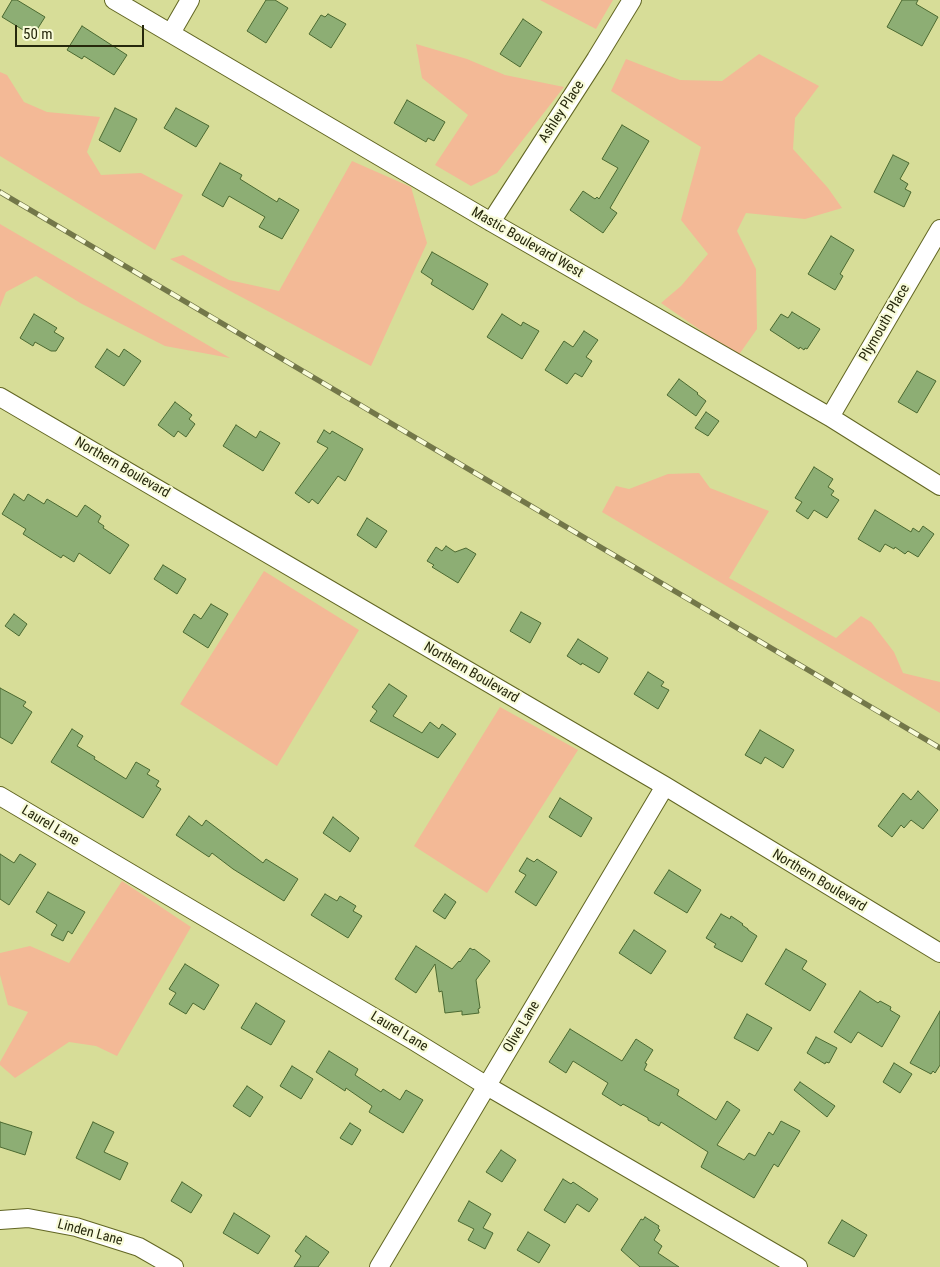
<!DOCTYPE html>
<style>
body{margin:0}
#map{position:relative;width:940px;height:1267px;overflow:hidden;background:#d7dd98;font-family:"Roboto Condensed",sans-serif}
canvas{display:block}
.scale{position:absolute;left:15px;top:25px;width:129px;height:22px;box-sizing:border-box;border:2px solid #26280c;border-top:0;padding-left:6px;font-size:15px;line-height:18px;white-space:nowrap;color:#26280c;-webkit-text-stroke:4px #f8fbd9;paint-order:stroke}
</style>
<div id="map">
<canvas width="940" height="1267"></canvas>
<div class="scale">50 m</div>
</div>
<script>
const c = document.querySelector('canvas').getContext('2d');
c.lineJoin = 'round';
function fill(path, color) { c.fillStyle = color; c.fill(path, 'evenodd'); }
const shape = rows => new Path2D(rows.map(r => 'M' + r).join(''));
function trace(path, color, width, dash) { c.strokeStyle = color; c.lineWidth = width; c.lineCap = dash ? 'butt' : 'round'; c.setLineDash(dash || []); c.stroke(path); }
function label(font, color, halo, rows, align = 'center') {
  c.font = font + ' "Roboto Condensed",sans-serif'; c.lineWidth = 4.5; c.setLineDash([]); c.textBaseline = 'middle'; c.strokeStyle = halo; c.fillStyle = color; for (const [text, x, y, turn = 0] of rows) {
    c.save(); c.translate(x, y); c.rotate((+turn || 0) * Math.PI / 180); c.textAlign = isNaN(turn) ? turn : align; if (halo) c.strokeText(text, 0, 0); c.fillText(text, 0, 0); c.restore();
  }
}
const green = shape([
 [540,0,613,0,596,29],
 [416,44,467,59,505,75,564,87,497,173,471,186,435,165,468,115,422,78],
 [759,54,819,86,795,118,793,149,828,188,842,208,805,219,746,213,737,231,756,269,757,329,738,356,661,303,681,286,708,254,681,220,701,147,611,91,626,59,680,80,722,81],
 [0,72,7,75,24,102,47,112,100,117,87,152,101,175,141,173,183,195,155,250,0,156],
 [352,161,411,187,427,243,371,366,170,259,183,255,229,280,279,291],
 [0,224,230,358,165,346,82,304,36,276,6,292,0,307],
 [699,473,710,488,769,511,729,578,836,638,861,616,871,622,894,652,903,673,940,682,940,713,602,512,616,486,629,489,668,474],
 [264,571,359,630,277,766,180,704],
 [500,707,578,750,487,893,414,846],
 [122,881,191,927,117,1056,96,1046,69,1042,15,1078,0,1065,0,1062,28,1012,8,1005,0,975,0,953,30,946,69,963]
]);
const building = shape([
 [12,0,17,0,45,17,33,36,2,17,12,0],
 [266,0,275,0,288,8,266,43,247,31,266,0],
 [902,0,918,0,916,4,938,17,922,46,887,27,902,0],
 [328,14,346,24,331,48,309,34,321,15,325,17,328,14],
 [523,19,542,32,520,67,500,54,523,19],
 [82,26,127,55,114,75,84,56,82,59,67,50,82,26],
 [407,100,445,122,434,141,428,138,426,142,394,123,407,100],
 [115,108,137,119,120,152,99,140,115,108],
 [176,108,209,126,196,147,164,128,176,108],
 [622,125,649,141,610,208,617,213,603,233,570,210,583,191,595,199,597,197,599,199,618,168,602,159,622,125],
 [893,155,909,163,900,179,908,184,905,189,911,192,904,207,874,192,893,155],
 [220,163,242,175,240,179,277,202,279,198,299,210,282,239,259,227,265,217,229,196,223,207,202,195,220,163],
 [831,236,854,250,840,274,843,276,835,290,808,274,831,236],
 [432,252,488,284,473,310,431,284,433,280,421,272,432,252],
 [792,312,820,329,807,349,805,348,804,350,800,347,799,349,770,330,781,314,788,318,792,312],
 [34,314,57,328,54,332,64,338,56,351,51,351,35,342,33,346,20,338,34,314],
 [502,314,521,326,523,322,539,331,522,359,487,337,502,314],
 [584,331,598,340,586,357,592,361,582,377,575,373,567,384,545,370,564,341,573,347,584,331],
 [107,349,119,357,124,349,141,361,124,386,95,367,107,349],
 [917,371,936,381,917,413,898,402,917,371],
 [679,379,698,393,697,394,706,401,696,416,667,395,679,379],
 [175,402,192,415,189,419,195,424,186,437,178,431,174,437,158,425,175,402],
 [706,412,719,421,708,436,695,428,706,412],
 [236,425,256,438,260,431,280,443,263,471,223,446,236,425],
 [324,430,330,434,332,431,363,449,345,481,338,476,318,504,312,499,309,503,295,493,328,448,317,442,324,430],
 [814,467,833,479,828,487,834,491,831,495,839,500,827,518,814,510,808,519,796,511,802,502,795,498,814,467],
 [14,494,24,501,28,494,44,504,47,499,77,517,85,505,101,516,98,522,104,526,103,528,129,545,110,574,79,553,74,562,63,555,61,558,23,534,26,529,2,514,14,494],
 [875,510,911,532,913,528,919,532,923,526,934,534,918,557,908,551,905,554,895,547,894,549,885,544,880,552,858,539,875,510],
 [367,518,387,531,376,548,357,535,367,518],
 [446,546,455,552,466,548,476,554,458,583,432,567,434,565,427,561,436,547,442,551,446,546],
 [163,565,186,579,177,594,154,579,163,565],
 [211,604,228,614,208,648,183,632,194,614,201,619,211,604],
 [521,612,541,623,530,643,510,631,521,612],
 [14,614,27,624,19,636,5,626,14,614],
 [578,639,608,658,599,673,582,663,581,665,567,656,578,639],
 [648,672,664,682,661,686,669,690,658,709,634,694,648,672],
 [389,684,407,696,393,716,422,733,430,722,439,729,442,724,456,734,438,758,370,721,377,711,372,707,389,684],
 [0,688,26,702,23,706,32,712,12,744,0,737,0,688],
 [72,729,83,736,77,746,95,757,94,759,126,779,136,762,150,770,147,774,159,781,156,786,161,789,143,818,51,762,72,729],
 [760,730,794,750,783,768,765,757,761,764,745,755,760,730],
 [918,791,938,810,923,829,911,820,904,828,901,825,892,837,878,826,903,793,911,800,918,791],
 [560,798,592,818,581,837,549,817,560,798],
 [189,816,202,826,206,820,263,863,266,859,298,879,284,901,233,869,212,853,209,857,176,835,189,816],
 [333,817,359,838,350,852,323,833,333,817],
 [0,854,14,863,20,854,36,864,9,905,0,899,0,854],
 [527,858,534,862,537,859,557,872,536,906,515,892,526,875,519,871,527,858],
 [669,870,701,890,687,913,654,893,669,870],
 [48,892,85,912,72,934,68,931,63,941,51,935,57,925,36,912,48,892],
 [325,894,337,901,340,896,356,906,353,911,362,916,348,938,311,915,325,894],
 [445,894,456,902,445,919,433,911,445,894],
 [721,914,730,919,731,916,743,924,742,925,748,929,748,930,757,936,742,962,714,947,716,944,706,938,721,914],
 [634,930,666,951,651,974,619,953,634,930],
 [416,946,452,969,459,961,460,962,470,948,473,950,474,949,490,961,476,980,480,1008,478,1009,479,1013,462,1015,462,1011,445,1013,442,991,439,992,435,964,416,993,395,979,416,946],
 [786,949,807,961,802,969,826,984,810,1011,765,984,786,949],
 [185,964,219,985,204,1010,193,1003,186,1014,169,1004,176,993,169,989,185,964],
 [860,991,878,1003,880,1001,891,1007,890,1010,900,1016,882,1047,858,1032,851,1043,834,1032,860,991],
 [256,1003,285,1021,271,1045,241,1028,256,1003],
 [940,1011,940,1065,935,1073,933,1071,931,1074,910,1063,940,1011],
 [747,1014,772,1028,758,1051,734,1038,747,1014],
 [570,1029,622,1061,636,1039,653,1050,645,1063,647,1064,644,1070,679,1090,677,1095,716,1120,727,1101,740,1110,717,1145,744,1160,749,1153,755,1156,769,1132,773,1135,781,1121,800,1131,778,1167,774,1164,754,1198,701,1167,708,1152,661,1122,659,1126,648,1120,648,1118,623,1104,621,1106,602,1094,608,1083,573,1061,566,1073,549,1062,570,1029],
 [816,1037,837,1048,829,1063,826,1062,825,1064,807,1053,816,1037],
 [329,1051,358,1069,355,1075,381,1092,383,1089,400,1100,406,1090,423,1100,403,1133,369,1112,372,1106,346,1088,345,1091,316,1072,329,1051],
 [894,1063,912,1074,900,1093,883,1082,894,1063],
 [292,1066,313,1079,301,1099,280,1086,292,1066],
 [800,1082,835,1106,827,1117,794,1090,800,1082],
 [247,1086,263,1097,250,1117,233,1106,247,1086],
 [0,1122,32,1132,25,1155,0,1147,0,1122],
 [93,1122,114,1132,104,1152,128,1163,120,1180,76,1158,93,1122],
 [350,1123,361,1130,352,1145,340,1138,350,1123],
 [501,1150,516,1160,502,1182,486,1172,501,1150],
 [563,1179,571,1184,573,1182,598,1199,589,1212,577,1204,565,1223,544,1210,563,1179],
 [182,1182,202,1195,191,1213,171,1201,182,1182],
 [469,1201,491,1214,483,1228,493,1233,485,1249,468,1240,474,1229,458,1221,469,1201],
 [234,1213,270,1236,258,1254,223,1233,234,1213],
 [645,1217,659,1226,658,1228,660,1230,654,1240,662,1246,658,1253,679,1267,640,1267,621,1250,641,1219,643,1220,645,1217],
 [842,1220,867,1235,854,1257,828,1243,842,1220],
 [528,1232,550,1245,539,1263,517,1250,528,1232],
 [306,1236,329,1252,318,1267,294,1267,301,1256,295,1251,306,1236]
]);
const minor = shape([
 [114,0,491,222,830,417,940,486],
 [171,33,190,0],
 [491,222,596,59,632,0],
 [0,397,665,786,940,953],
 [830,417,940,229],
 [0,796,414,1041,487,1086,798,1267],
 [0,1220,28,1218,76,1227,139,1247,174,1267],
 [379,1267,665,786]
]);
const rail = shape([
 [0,192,940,748]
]);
const streetNames = [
 ["Ashley Place",562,112,-57],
 ["Mastic Boulevard West",527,243,30],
 ["Plymouth Place",885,323,-60],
 ["Northern Boulevard",122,468,30],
 ["Northern Boulevard",471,673,30],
 ["Laurel Lane",50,826,31],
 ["Northern Boulevard",819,881,31],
 ["Olive Lane",522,1027,-59],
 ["Laurel Lane",399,1032,31],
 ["Linden Lane",90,1233,15]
];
fill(green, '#f3b996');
fill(building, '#8dae74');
trace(building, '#4b6931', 1);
trace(minor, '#626623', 20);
trace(minor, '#fff', 18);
trace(rail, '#737749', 5.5);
trace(rail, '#f8fbd9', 4, [11]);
label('14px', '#26280c', '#f8fbd9', streetNames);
</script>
